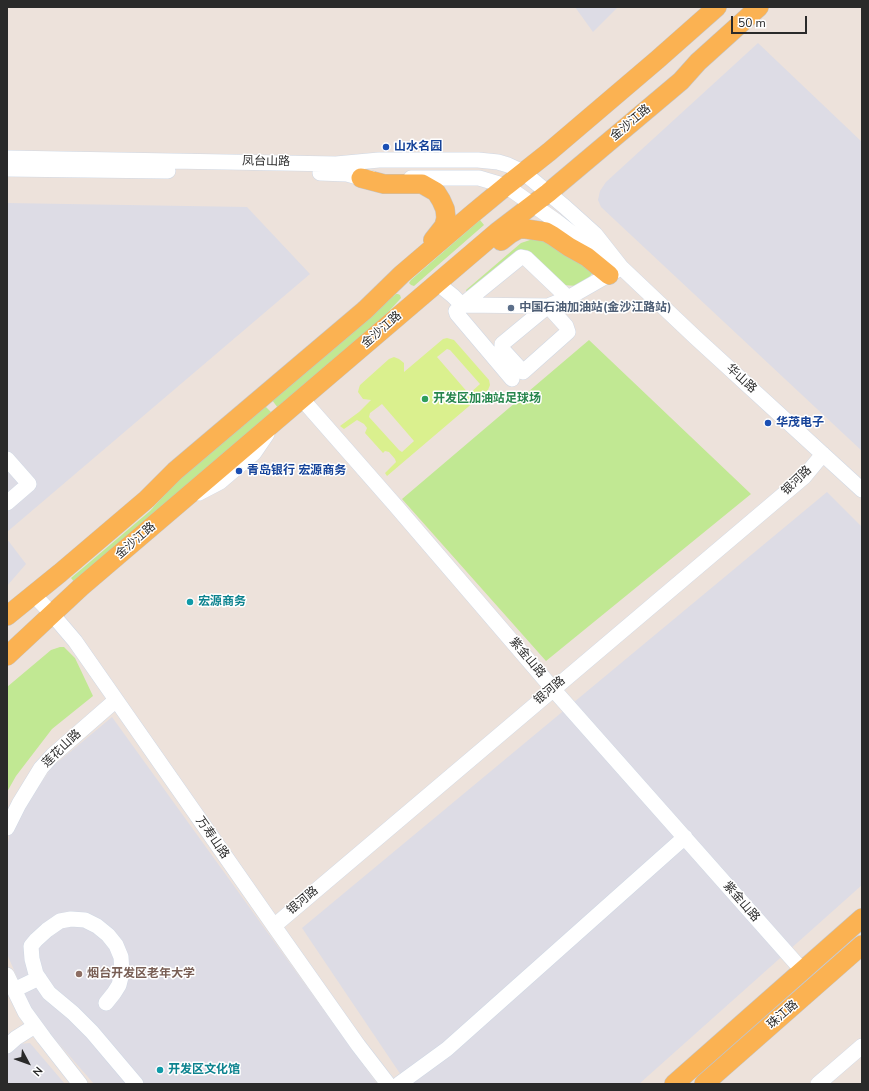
<!DOCTYPE html>
<meta charset="utf-8">
<style>
body{margin:0}
#map{position:relative;width:869px;height:1091px;overflow:hidden;background:#ede2db;font-family:"Nunito Sans",sans-serif}
canvas{display:block}
.frame{position:absolute;inset:0;border:8px solid #2a2a2a;pointer-events:none}
.north{position:absolute;left:8px;top:1043px;width:40px;height:40px;-webkit-text-stroke:3px #fff;paint-order:stroke;rotate:131deg;font-size:11px;font-weight:700;line-height:16px;text-align:center;color:#2a2a2a}
.north::after{content:'';display:block;margin:auto;width:14px;height:18px;background:#2a2a2a;clip-path:polygon(50% 0,100% 100%,50% 72%,0 100%)}
.scale{position:absolute;left:731px;top:16px;width:76px;height:18px;box-sizing:border-box;border:2px solid #2a2a2a;border-top:0;padding-left:5px;font-size:12px;line-height:14px;white-space:nowrap;color:#2a2a2a;-webkit-text-stroke:3px #fff;paint-order:stroke}
</style>
<div id="map">
<canvas width="869" height="1091"></canvas>
<div class="frame"></div>
<div class="north">N</div>
<div class="scale">50 m</div>
</div>
<script>
const c = document.querySelector('canvas').getContext('2d');
c.lineJoin = 'round';
function fill(path, color) { c.fillStyle = color; c.fill(path, 'evenodd'); }
const shape = rows => new Path2D(rows.map(r => 'M' + r).join(''));
function trace(path, color, width, dash) { c.strokeStyle = color; c.lineWidth = width; c.lineCap = dash ? 'butt' : 'round'; c.setLineDash(dash || []); c.stroke(path); }
function label(font, color, halo, rows, align = 'center') {
  c.font = font + ' "Nunito Sans","Noto Sans SC",sans-serif'; c.lineWidth = 3; c.setLineDash([]); c.textBaseline = 'middle'; c.strokeStyle = halo; c.fillStyle = color; for (const [text, x, y, turn = 0] of rows) {
    c.save(); c.translate(x, y); c.rotate((+turn || 0) * Math.PI / 180); c.textAlign = isNaN(turn) ? turn : align; if (halo) c.strokeText(text, 0, 0); c.fillText(text, 0, 0); c.restore();
  }
}
const industrial = shape([
 [575,7,618,7,593,32],
 [758,43,862,142,862,451,601,207,598,200,600,191,606,182],
 [7,203,247,207,310,274,7,532],
 [827,492,862,527,862,885,639,1084,407,1084,302,928],
 [7,539,26,564,7,586],
 [112,717,377,1084,94,1084,33,1014,7,954,7,848,11,827,52,767],
 [30,1043,65,1084,7,1084,7,1055,19,1044]
]);
const green = shape([
 [480,220,484,225,414,286,411,285,409,283,411,280],
 [530,240,537,240,546,242,594,271,588,279,577,286,563,285,529,251,521,250,468,294,466,290,521,243],
 [396,294,398,294,400,295,401,298,371,331,278,408,272,400],
 [589,340,751,494,546,661,402,499],
 [265,406,272,413,75,583,71,578,150,511,178,480],
 [60,647,64,647,75,658,93,696,52,729,16,776,7,792,7,687,51,650]
]);
const pitch = shape([
 [447,338,454,340,489,380,490,385,488,390,387,476,385,473,396,462,395,459,389,452,385,451,383,453,365,433,367,428,364,424,357,420,344,429,340,426,359,412,371,400,363,399,358,392,359,388,360,385,389,359,394,357,399,359,404,363,404,372,443,339],
 [447,349,450,350,480,384,469,394,437,357],
 [382,404,414,441,402,452,399,450,369,417,370,413]
]);
const minor = shape([
 [7,158,336,164,379,160,478,160,498,162,508,165,523,172,565,207,595,234,621,267,695,337,862,490],
 [7,169,168,171],
 [320,173,347,174,361,178,371,178],
 [411,178,479,178,506,186,556,221,595,251,614,263],
 [437,283,453,296,462,305,521,257,526,258,568,298],
 [512,379,457,314,456,311,462,305,548,306,566,326,568,332,523,372,502,349,502,344,548,306,568,298,617,270],
 [302,399,395,505,553,689,802,970],
 [7,459,29,484,7,503],
 [199,493,220,482,254,453,267,434],
 [34,595,52,614,75,641,274,926,358,1045,388,1084],
 [7,828,19,804,41,768,53,755,116,700],
 [274,926,804,477,823,454],
 [7,975,25,1012,44,1038,80,1084],
 [14,990,39,978],
 [106,1003,114,993,119,985,122,973,121,957,116,945,108,935,97,926,85,920,71,919,60,921,47,930,36,940,31,946,32,959,36,974,49,993,73,1013,92,1032,136,1084],
 [7,1046,16,1038,35,1026],
 [399,1084,447,1049,685,837],
 [818,1084,862,1046]
]);
const major = shape([
 [361,178,384,184,422,184,436,192,441,200,445,209,446,218,444,226,433,240],
 [501,241,510,234,519,229,526,229,546,232,553,236,569,247,587,257,609,275],
 [7,616,60,573,147,499,175,471,365,310,402,274,471,215,506,186,549,152,657,60,717,7],
 [7,656,81,587,497,232,548,193,681,81,698,62,759,7],
 [674,1084,862,918],
 [704,1084,862,945]
]);
const markers = [
 [386,147,4,"#1a4fb4"],
 [511,308,4,"#5c6f8a"],
 [425,399,4,"#2e9e5b"],
 [768,423,4,"#1a4fb4"],
 [239,471,4,"#1a4fb4"],
 [190,602,4,"#0f9aa8"],
 [79,974,4,"#8d6e63"],
 [160,1070,4,"#0f9aa8"]
];
const streetNames = [
 ["金沙江路",631,123,-40],
 ["凤台山路",266,162,1],
 ["金沙江路",382,330,-41],
 ["华山路",741,379,42],
 ["银河路",797,481,-44],
 ["金沙江路",136,541,-41],
 ["紫金山路",527,658,50],
 ["银河路",550,691,-40],
 ["莲花山路",62,749,-44],
 ["万寿山路",212,838,55],
 ["银河路",303,901,-40],
 ["紫金山路",741,902,49],
 ["珠江路",783,1015,-41]
];
const transitNames = [
 ["山水名园",394,147],
 ["华茂电子",776,423],
 ["青岛银行 宏源商务",247,471]
];
const serviceNames = [
 ["中国石油加油站(金沙江路站)",519,308]
];
const leisureNames = [
 ["开发区加油站足球场",433,399]
];
const cultureNames = [
 ["宏源商务",198,602],
 ["开发区文化馆",168,1070]
];
const educationNames = [
 ["烟台开发区老年大学",87,974]
];
fill(industrial, '#dddce5');
fill(green, '#c1e893');
fill(pitch, '#daf08e');
trace(minor, '#d0d8e4', 16);
trace(major, '#c3c3c3', 20);
trace(minor, '#fff', 15);
trace(major, '#fbb252', 19);
for (const [x, y, r, color] of markers) { const dot = new Path2D(); dot.arc(x, y, r, 0, 2 * Math.PI); c.fillStyle = color; c.fill(dot); trace(dot, '#fff', 1.5); }
label('12px', '#2a2a2a', '#fff', streetNames);
label('bold 12px', '#164399', '#fff', transitNames, 'left');
label('bold 12px', '#4e5e75', '#fff', serviceNames, 'left');
label('bold 12px', '#27864d', '#fff', leisureNames, 'left');
label('bold 12px', '#0d838f', '#fff', cultureNames, 'left');
label('bold 12px', '#785e54', '#fff', educationNames, 'left');
</script>
